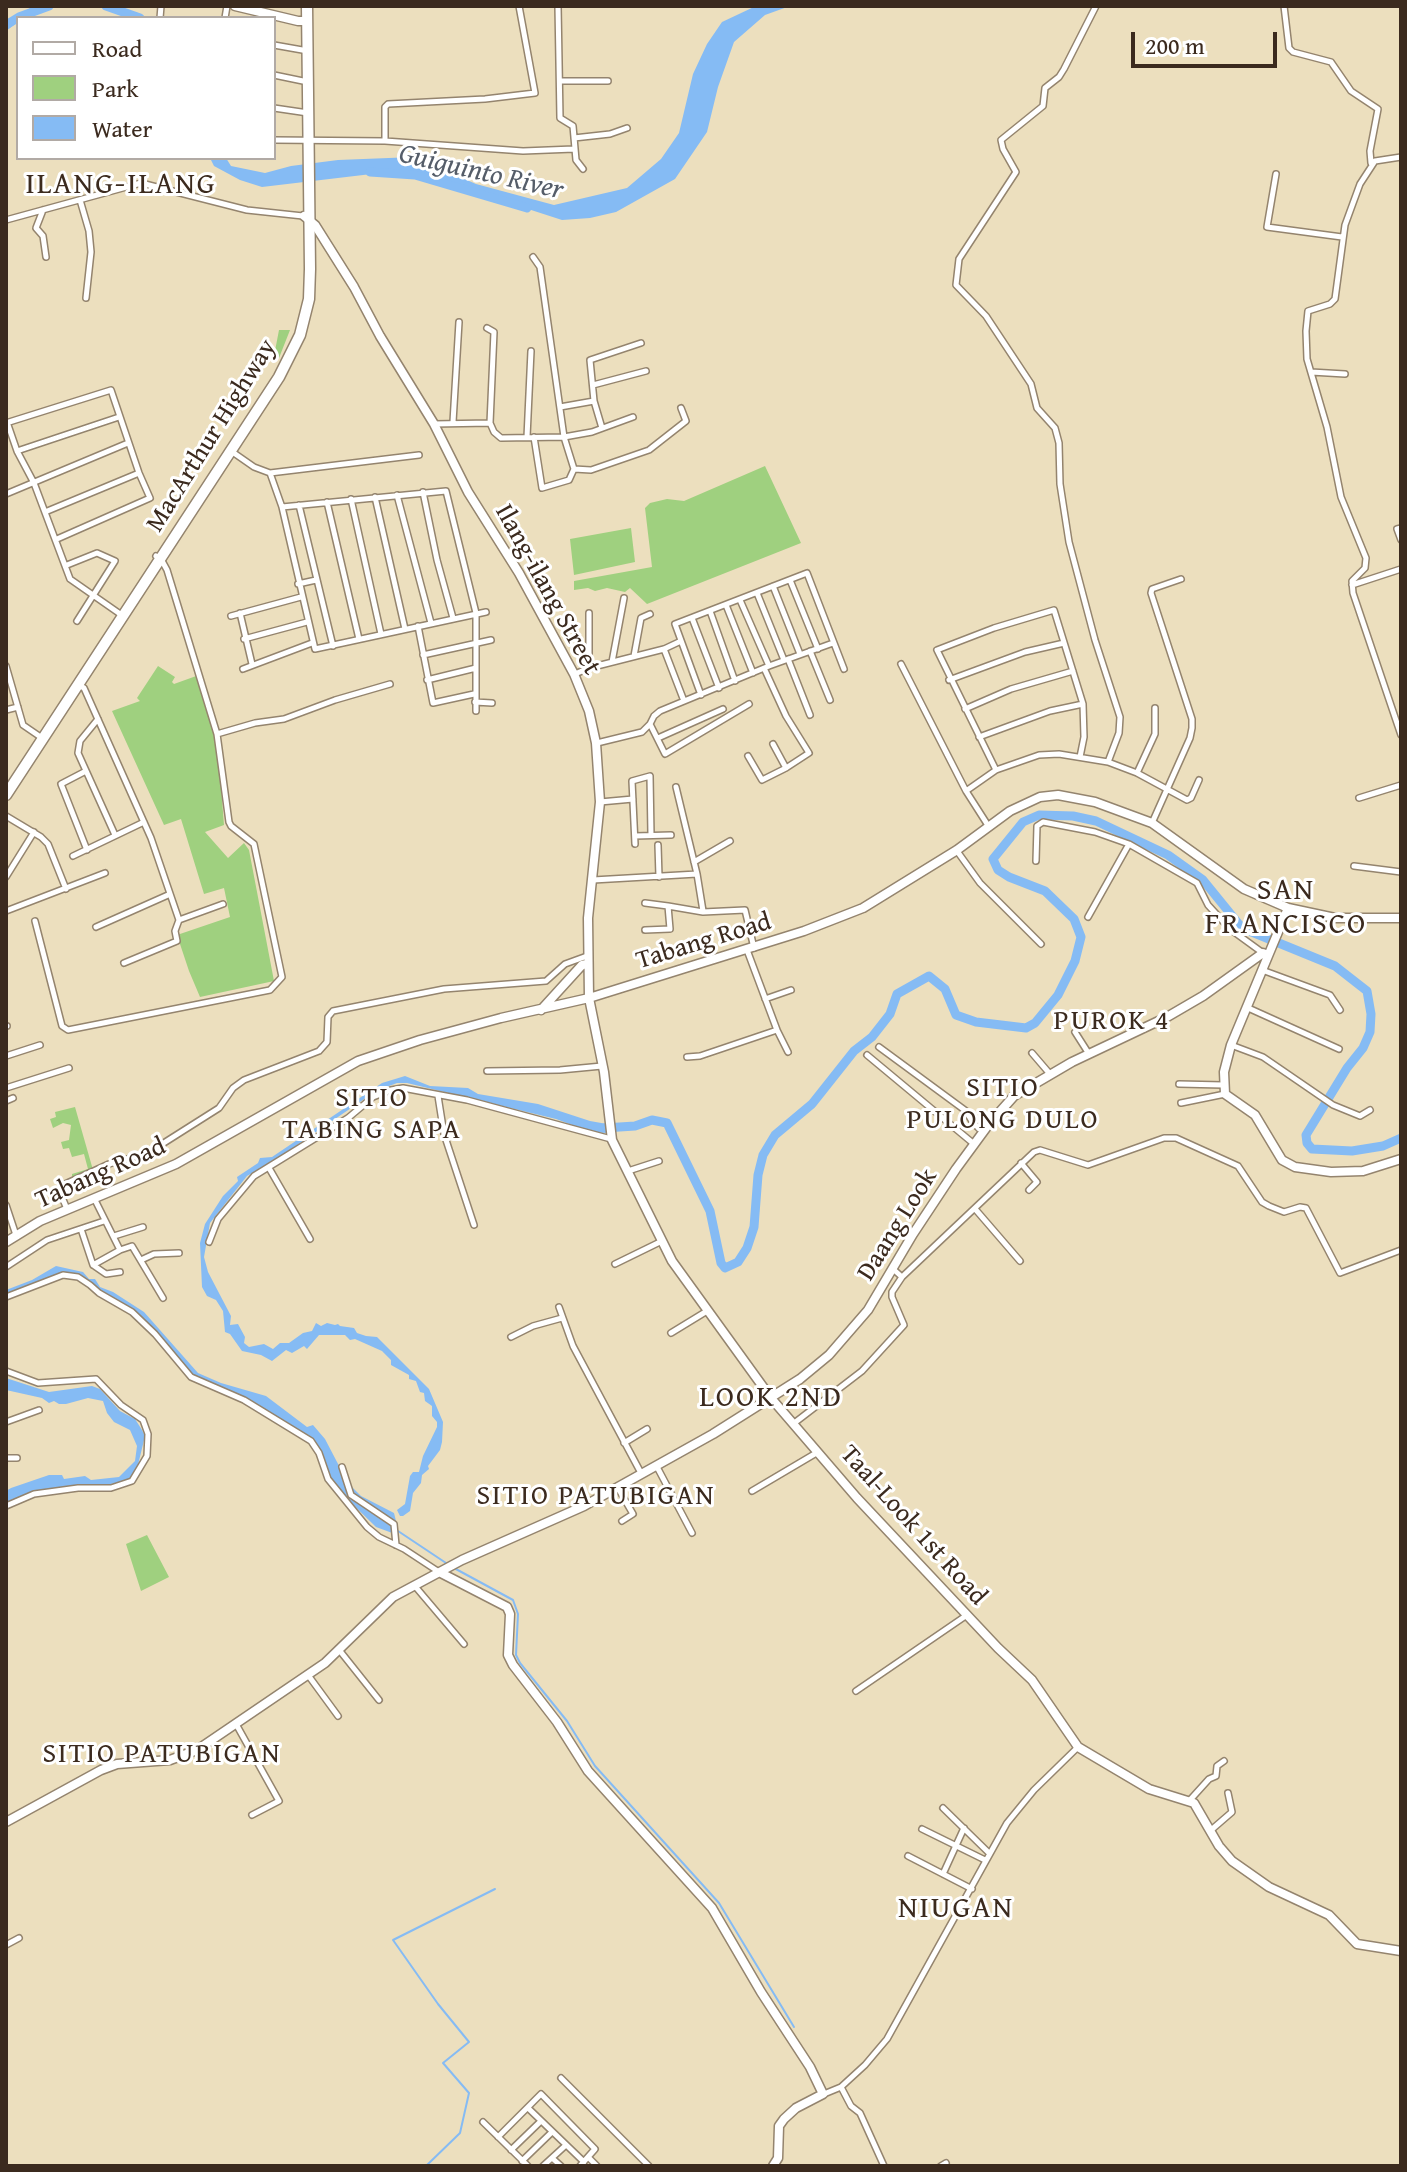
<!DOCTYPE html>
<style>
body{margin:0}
#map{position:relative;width:1407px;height:2172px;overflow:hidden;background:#ecdfbe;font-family:"Gentium Book Plus",serif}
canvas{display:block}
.frame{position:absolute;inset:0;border:8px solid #3b2a1e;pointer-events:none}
.legend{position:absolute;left:16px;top:16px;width:260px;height:144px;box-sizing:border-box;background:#fff;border:2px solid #b1aaa5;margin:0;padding:10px 14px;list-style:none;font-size:24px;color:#3b2a1e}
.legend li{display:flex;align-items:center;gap:16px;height:40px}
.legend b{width:40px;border:2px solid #b1aaa5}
.scale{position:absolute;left:1131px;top:32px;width:146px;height:36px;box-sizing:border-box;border:4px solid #3b2a1e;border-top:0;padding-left:10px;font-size:24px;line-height:28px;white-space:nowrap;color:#3b2a1e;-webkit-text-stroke:6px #fff;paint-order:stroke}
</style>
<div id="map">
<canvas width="1407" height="2172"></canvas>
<div class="frame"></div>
<ul class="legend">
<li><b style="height:10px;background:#fff"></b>Road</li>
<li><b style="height:22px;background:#9fd07f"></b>Park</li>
<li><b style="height:22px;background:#85bbf4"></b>Water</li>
</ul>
<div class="scale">200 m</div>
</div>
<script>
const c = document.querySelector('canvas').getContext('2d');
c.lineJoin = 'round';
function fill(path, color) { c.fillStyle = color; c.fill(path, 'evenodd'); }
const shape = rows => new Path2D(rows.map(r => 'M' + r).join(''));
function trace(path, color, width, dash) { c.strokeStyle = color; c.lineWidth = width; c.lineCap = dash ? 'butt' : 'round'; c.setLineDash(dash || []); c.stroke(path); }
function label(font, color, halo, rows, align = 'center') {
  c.font = font + ' "Gentium Book Plus",serif'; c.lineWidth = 6; c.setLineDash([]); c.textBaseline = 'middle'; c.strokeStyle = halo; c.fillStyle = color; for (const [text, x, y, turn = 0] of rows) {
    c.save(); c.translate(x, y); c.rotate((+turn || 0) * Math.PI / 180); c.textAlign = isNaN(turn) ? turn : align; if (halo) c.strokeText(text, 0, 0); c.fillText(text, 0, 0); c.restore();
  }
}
const green = shape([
 [279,330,290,330,279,358,274,356],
 [765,466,801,543,647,604,630,588,625,592,607,588,595,591,588,588,574,590,574,581,652,567,645,508,650,503,667,499,684,501],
 [631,528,635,562,574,575,570,539],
 [158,666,175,677,172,682,174,684,199,675,217,736,224,825,205,832,228,858,244,843,249,850,274,981,200,997,189,971,177,935,230,917,224,888,204,894,181,819,164,825,112,711,140,701,137,698],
 [75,1107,93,1170,72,1177,72,1174,88,1169,84,1154,72,1157,69,1148,63,1149,61,1142,69,1140,71,1125,63,1123,53,1128,50,1119,56,1117,55,1112],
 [147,1535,169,1577,141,1591,126,1544]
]);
const water = shape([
 [35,6,55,6,18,18,18,22,6,31,6,20],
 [756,6,790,6,765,15,734,42,718,87,707,132,675,179,616,212,590,218,562,220,420,174,380,173,262,187,240,180,214,166,210,158,226,158,231,166,265,173,291,166,338,160,414,157,476,184,554,205,627,188,661,159,679,133,693,74,707,44,722,22],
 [405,1076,430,1086,468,1088,478,1094,538,1104,590,1121,607,1124,608,1133,591,1132,556,1119,407,1083,397,1083,376,1091,275,1160,247,1176,210,1223,204,1257,208,1272,231,1316,230,1325,238,1324,245,1337,244,1343,249,1347,264,1344,273,1349,280,1343,289,1343,303,1333,312,1331,316,1323,321,1326,327,1323,335,1325,338,1324,340,1326,354,1328,357,1333,366,1336,377,1337,429,1389,443,1422,442,1442,440,1450,428,1466,429,1469,422,1475,421,1483,413,1493,410,1511,403,1516,400,1516,397,1510,405,1504,410,1476,413,1472,419,1472,423,1456,437,1427,437,1422,432,1416,432,1406,425,1401,424,1393,420,1392,416,1381,409,1379,409,1375,391,1365,391,1360,382,1351,355,1339,350,1340,345,1335,319,1335,307,1349,304,1346,292,1353,286,1350,272,1361,261,1355,242,1351,230,1334,225,1332,223,1311,216,1300,207,1296,202,1287,200,1243,205,1224,223,1196,238,1181,237,1177,258,1163,260,1158,272,1157,382,1083],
 [56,1266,83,1272,89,1279,95,1279,100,1287,113,1292,144,1312,198,1373,221,1383,266,1396,307,1427,313,1425,325,1439,348,1483,361,1496,394,1513,398,1529,395,1534,376,1527,339,1491,329,1476,319,1450,299,1432,254,1403,190,1375,138,1315,88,1282,62,1274,6,1295,6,1290,32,1280],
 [6,1378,49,1392,92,1386,100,1389,120,1411,135,1419,142,1430,145,1436,137,1469,127,1481,94,1487,75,1486,45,1490,6,1503,6,1491,11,1488,49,1475,62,1475,64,1479,85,1476,91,1480,119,1477,135,1461,137,1446,130,1430,114,1422,107,1413,103,1401,88,1398,66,1404,59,1404,54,1401,49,1403,42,1398,6,1390]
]);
const stream = shape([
 [398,1531,449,1565],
 [454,1568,513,1600,518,1614,516,1655,520,1663,567,1721,595,1766,719,1903,794,2027],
 [426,2166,460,2133,469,2093,443,2063,469,2042,438,2004,393,1940,495,1889]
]);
const river = shape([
 [106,6,140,18],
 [6,25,19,17,49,6],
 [370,172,415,175,527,208],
 [604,1128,635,1126,652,1120,667,1123,710,1211,721,1263,725,1268,738,1262,747,1248,754,1227,758,1175,763,1155,775,1135,812,1104,854,1051,872,1037,890,1014,897,994,929,976,945,989,956,1015,976,1022,1026,1028,1035,1023,1058,995,1075,961,1081,937,1074,919,1045,891,1009,877,998,870,993,859,1023,822,1039,815,1073,816,1096,821,1168,855,1203,880,1242,928,1335,966,1367,991,1371,1014,1370,1032,1363,1048,1347,1068,1306,1135,1307,1143,1312,1149,1352,1151,1383,1146,1401,1138]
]);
const street = shape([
 [558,6,560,118,573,126,576,160,583,169],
 [1096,6,1064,69,1059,77,1045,88,1043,106,1001,140,1003,149,1016,172,959,259,956,285,986,316,1031,384,1037,408,1055,428,1059,443,1060,484,1069,542,1095,640,1120,717,1119,733,1108,762],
 [1284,6,1289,48,1293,52,1331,62,1351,91,1378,109,1370,151,1371,163],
 [160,18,161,6],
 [225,18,227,6],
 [274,45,308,51],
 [274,75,303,81],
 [560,81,608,81],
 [274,108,308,113],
 [574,138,610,134,627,128],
 [274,140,385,141,523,151,574,149],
 [385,141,385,107,388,104,485,99,535,93,519,6],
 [1401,157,1375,161,1360,184,1345,225,1335,299,1330,304,1308,311,1306,331,1307,359,1327,427,1341,497,1366,558,1365,568,1352,581,1353,593,1401,735],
 [1276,174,1267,227,1342,237],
 [80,200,89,231,91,252,86,298],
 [43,210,36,228,43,236,46,257],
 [6,220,141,183,247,210,303,216],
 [533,257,540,267,564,437,574,469,569,480,542,488,534,437],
 [487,328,494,332,490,423],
 [1311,372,1345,374],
 [593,385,646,371],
 [560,407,594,401],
 [7,422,17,451,34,483,70,579,123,616],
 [453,422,459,322],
 [6,423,111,390,139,473,150,498,57,539],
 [434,424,490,423,494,432,501,438,564,437,592,432,633,417],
 [602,428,594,401,590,360,641,343],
 [527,437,531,351],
 [17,451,119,417],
 [231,451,254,467,270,473,419,455],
 [574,469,591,470,649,450,686,421,681,408],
 [270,473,282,507,315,649,486,612],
 [423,492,437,560,453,618],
 [6,494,128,443],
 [397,495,431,623],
 [375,497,405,629],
 [351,499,381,634],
 [327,502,359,639],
 [299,505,333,646],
 [282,507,446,491,476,613,476,711],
 [45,512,139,473],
 [1401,528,1397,529,1401,540],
 [67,565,97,553,115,561,77,621],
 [790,580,818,649],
 [298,584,316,580],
 [1352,585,1401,569],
 [773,586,800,654],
 [757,593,784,660],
 [740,600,769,666],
 [726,605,753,673],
 [710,611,735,681],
 [240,613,252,664],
 [231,616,301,597],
 [692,618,719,688],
 [418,626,433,703,474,694],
 [244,639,307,622],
 [664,649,684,701],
 [810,651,830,700],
 [423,655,491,640],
 [634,656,641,618,650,614],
 [788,659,810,715],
 [612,662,624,598],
 [901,664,966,791,989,827],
 [6,666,23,725,42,738],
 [589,668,589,613],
 [764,668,786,716,809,753,786,768],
 [243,669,312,643],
 [575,674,589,668,664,649,681,641],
 [427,680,476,668],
 [949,680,1025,652,1064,643],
 [77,684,84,688,151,838,179,920,175,931,177,941,124,963],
 [701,695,675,624,807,573,844,669],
 [475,702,492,703],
 [965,709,1011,689,1073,671],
 [6,710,18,707],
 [98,719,80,741,78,753,115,835],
 [650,724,654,716,660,711,769,666,833,643],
 [217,734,255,723,284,719,335,700,390,684],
 [979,737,1050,711,1083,704],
 [658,738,723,709],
 [597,743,642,732,650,724,665,754,749,704],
 [748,756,762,780,786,768,773,744],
 [996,770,937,650,994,628,1054,610,1083,704,1084,737,1080,757],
 [86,771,61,784,87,850],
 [1137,773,1155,734,1155,708],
 [676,787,697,874,703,911],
 [966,791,996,770,1039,755,1059,754,1108,762,1137,773,1187,800,1191,798,1199,780],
 [1359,798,1401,785],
 [600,802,633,799],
 [6,816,41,837,48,844,66,889],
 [1152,823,1190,738,1192,728,1192,719,1151,593,1152,589,1181,579],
 [635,836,671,835],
 [635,844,632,781,650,776,651,835],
 [658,845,659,877],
 [957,851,980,883,1041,944],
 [73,856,144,822],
 [1036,861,1037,826,1043,822,1095,832,1129,844,1197,883,1208,905,1230,929,1263,953],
 [694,862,730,841],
 [1354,866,1401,872],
 [6,877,34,832],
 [593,880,697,874],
 [645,903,668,906],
 [6,911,105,873],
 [1088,917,1129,844],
 [179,920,223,904],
 [35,921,62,1026,68,1030,270,990,282,977,254,844,231,826,229,822,217,734,167,570,161,559,156,556],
 [96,927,168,895],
 [645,930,670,929,668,906,703,912,745,910,754,948],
 [1262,970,1330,995,1340,1010],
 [765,999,791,990],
 [1246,1007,1339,1049],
 [6,1026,7,1026],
 [777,1030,788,1052],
 [1075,1032,1089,1054],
 [1231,1045,1263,1057,1333,1105,1360,1116,1370,1110],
 [879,1047,966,1111,973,1123,983,1132],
 [1032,1053,1050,1074],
 [867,1055,974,1144],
 [6,1056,40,1045],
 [687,1057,700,1056,777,1030,747,950],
 [487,1071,560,1070,602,1066],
 [1179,1084,1223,1085],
 [6,1088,69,1068],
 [438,1096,444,1134,474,1225],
 [6,1101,13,1098],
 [1181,1103,1225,1094],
 [1021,1163,1037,1182,1029,1190],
 [269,1168,310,1239],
 [628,1171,659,1161],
 [6,1205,16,1235],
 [67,1209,59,1190,63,1185,109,1164,148,1153,219,1108,233,1088,244,1080,319,1051,327,1042,328,1017,333,1011,444,989,546,981,565,964,587,956],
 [976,1210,1020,1261],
 [81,1229,93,1265,106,1274,120,1272],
 [114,1236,143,1227],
 [209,1242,218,1219,254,1176,348,1118,373,1097,391,1090,403,1088,467,1100,611,1139],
 [120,1250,132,1246,163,1298],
 [141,1260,154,1254,179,1253],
 [615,1264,662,1241],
 [93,1265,120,1250,95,1200],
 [6,1267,47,1240,104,1221],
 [893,1269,902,1277,1034,1152,1040,1150,1088,1165,1164,1138,1176,1138,1238,1166,1262,1202,1269,1206,1284,1212,1300,1207,1306,1208,1340,1273,1401,1250],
 [6,1297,63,1275,78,1277,90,1285,99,1293,132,1312,155,1334,191,1377,244,1400,311,1441,319,1453,328,1479,367,1527,379,1537,404,1549,439,1572],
 [559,1307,573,1346,641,1473],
 [671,1333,707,1311],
 [511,1337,533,1326,562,1318],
 [6,1371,38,1383,96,1379,121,1405,143,1420,148,1434,147,1456,132,1481,111,1488,78,1488,34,1494,6,1506],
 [6,1422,39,1410],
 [793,1424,862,1371,904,1325,892,1297,892,1292,902,1277],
 [624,1443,647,1429],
 [6,1458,17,1458],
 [656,1465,692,1533],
 [342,1467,351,1495,394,1524,396,1545],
 [618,1488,633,1514,622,1521],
 [752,1491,818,1452],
 [414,1585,464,1644],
 [340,1651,379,1700],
 [308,1675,338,1716],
 [856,1691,967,1615],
 [236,1724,279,1801,252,1815],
 [1190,1800,1209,1779,1216,1776,1217,1766,1224,1761],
 [943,1808,989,1853],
 [922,1829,985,1860],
 [1210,1831,1232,1812,1228,1793],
 [908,1856,972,1889],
 [943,1874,964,1828],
 [6,1945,19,1938],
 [561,2078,649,2166],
 [841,2087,851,2106,860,2113,884,2166],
 [824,2094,841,2087,865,2065,887,2039,1007,1823,1034,1790,1078,1747],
 [528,2108,584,2162],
 [483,2122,528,2166],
 [498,2137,541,2094,595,2149,580,2166],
 [511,2150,541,2121],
 [588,2157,597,2166],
 [552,2158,561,2166],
 [522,2161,552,2132],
 [543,2166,566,2145],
 [941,2166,946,2163]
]);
const secondary = shape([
 [235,6,298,21,307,21],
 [304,216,315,225,354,287,380,336,434,424,468,492,519,573,549,628,574,674,589,711,596,743,600,802,588,918,589,998,604,1072,612,1140,672,1261,771,1398,857,1498,998,1648,1032,1680,1078,1747,1149,1789,1194,1803,1219,1846,1232,1861,1269,1887,1329,1915,1357,1944,1401,1951],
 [1288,908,1231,1045,1224,1072,1225,1094,1255,1115,1282,1160,1295,1167,1331,1172,1363,1171,1401,1159],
 [541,1010,582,965,587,964],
 [6,1242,40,1221,176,1164,358,1061,420,1040,501,1018,589,998,804,931,863,908,957,850,1010,811,1040,797,1058,795,1095,802,1152,823,1244,889,1288,908,1335,918,1401,918],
 [441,1573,507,1607,510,1614,508,1655,513,1665,557,1722,588,1771,712,1908,761,1992,810,2067,823,2094,796,2108,784,2119,779,2126,778,2158,773,2166],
 [6,1822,101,1770,117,1764,170,1760,197,1750,325,1663,393,1597,462,1560,584,1506,713,1434,800,1379,829,1355,868,1310,913,1234,956,1169,989,1124,1014,1096,1072,1062,1167,1017,1203,996,1263,953,1268,956]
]);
const highway = shape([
 [6,795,279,377,300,335,309,299,310,269,307,6]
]);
const streetNames = [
 ["MacArthur Highway",212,436,-58],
 ["Ilang-ilang Street",547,590,61],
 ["Tabang Road",704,942,-17],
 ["Tabang Road",101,1174,-24],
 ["Daang Look",898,1225,-58],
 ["Taal-Look 1st Road",913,1526,48]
];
const waterNames = [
 ["Guiguinto River",481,173,13]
];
const neighbourhoodNames = [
 ["PUROK 4",1112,1022],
 ["SITIO",1003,1089],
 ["PULONG DULO",1003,1121],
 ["SITIO",372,1099],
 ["TABING SAPA",372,1131],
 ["SITIO PATUBIGAN",596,1497],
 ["SITIO PATUBIGAN",162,1755]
];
const quarterNames = [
 ["ILANG-ILANG",121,185],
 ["SAN",1286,891],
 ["FRANCISCO",1286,925],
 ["LOOK 2ND",771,1398],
 ["NIUGAN",956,1909]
];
fill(green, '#9fd07f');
fill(water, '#85bbf4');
trace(stream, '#85bbf4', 2);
trace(river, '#85bbf4', 9);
trace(street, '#94846e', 8);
trace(secondary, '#94846e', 11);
trace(highway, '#94846e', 13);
trace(street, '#fff', 5);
trace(secondary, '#fff', 8);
trace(highway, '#fff', 10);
label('26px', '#3b2a1e', '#fff', streetNames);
label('italic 28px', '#555d69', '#fff', waterNames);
c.letterSpacing = '2px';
label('28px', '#3b2a1e', '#fff', neighbourhoodNames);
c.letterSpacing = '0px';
c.letterSpacing = '2px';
label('30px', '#3b2a1e', '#fff', quarterNames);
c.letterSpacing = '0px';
</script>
